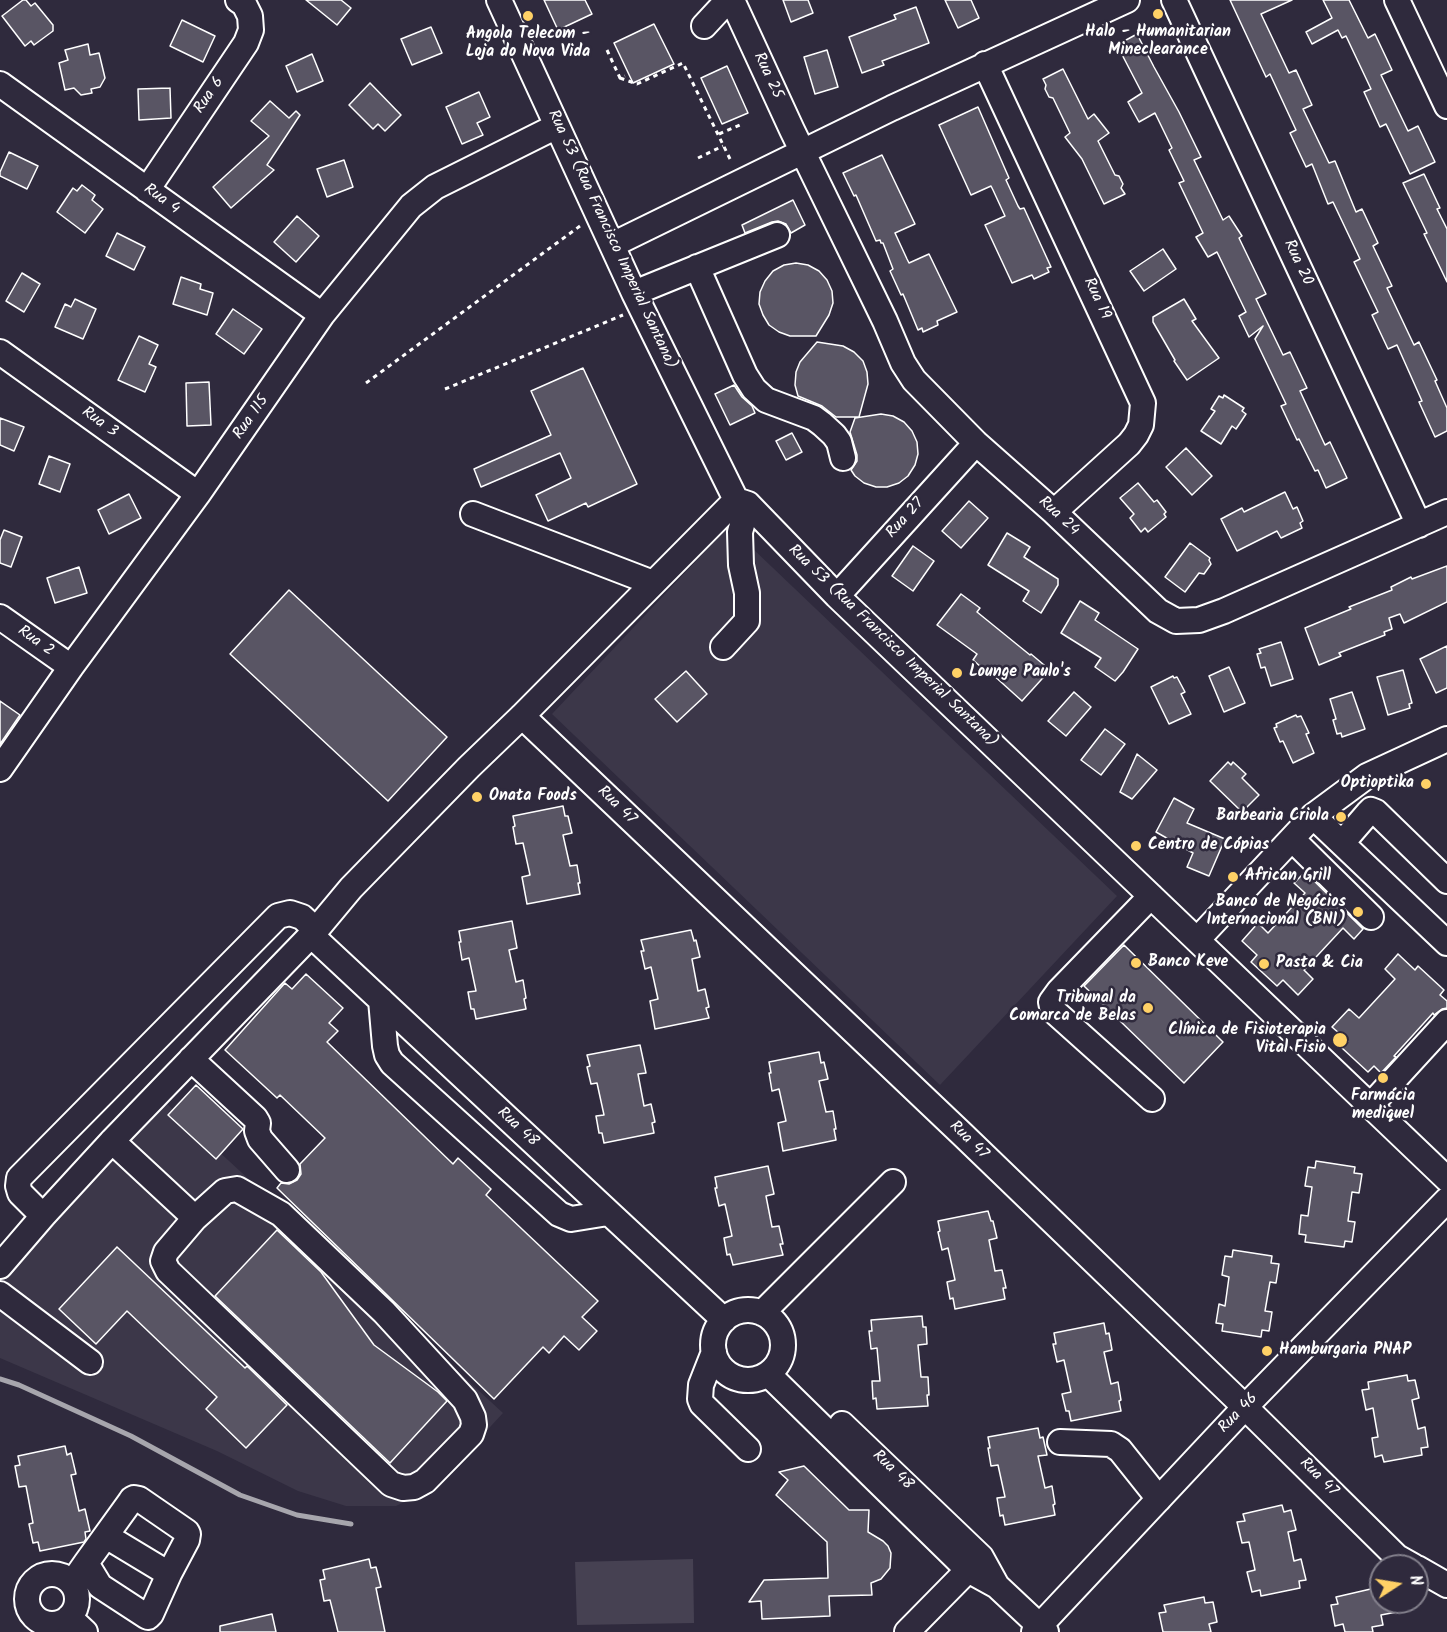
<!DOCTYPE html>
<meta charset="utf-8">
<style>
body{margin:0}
#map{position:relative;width:1447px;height:1632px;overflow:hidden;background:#2f2a3d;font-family:Kalam,sans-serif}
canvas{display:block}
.north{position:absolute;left:1369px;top:1554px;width:60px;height:60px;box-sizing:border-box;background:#2f2a3d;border:2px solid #827f8b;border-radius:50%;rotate:78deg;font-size:16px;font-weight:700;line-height:24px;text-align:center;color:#fff}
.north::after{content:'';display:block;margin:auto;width:21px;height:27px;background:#ffd166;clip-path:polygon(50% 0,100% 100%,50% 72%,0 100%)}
</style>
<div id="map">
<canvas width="1447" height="1632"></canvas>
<div class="north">N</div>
</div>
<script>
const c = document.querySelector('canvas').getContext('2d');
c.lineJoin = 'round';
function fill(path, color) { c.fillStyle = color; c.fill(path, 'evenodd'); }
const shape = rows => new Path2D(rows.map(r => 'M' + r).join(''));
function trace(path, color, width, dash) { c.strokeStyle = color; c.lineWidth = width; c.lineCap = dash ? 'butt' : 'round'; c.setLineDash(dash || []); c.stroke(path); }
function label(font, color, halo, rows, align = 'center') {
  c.font = font + ' Kalam,sans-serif'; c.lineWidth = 5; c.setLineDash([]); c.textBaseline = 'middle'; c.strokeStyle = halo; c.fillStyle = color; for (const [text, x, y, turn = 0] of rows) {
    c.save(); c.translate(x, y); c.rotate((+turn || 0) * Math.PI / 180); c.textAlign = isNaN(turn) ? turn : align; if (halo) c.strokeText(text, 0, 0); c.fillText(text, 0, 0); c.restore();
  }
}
const built = shape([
 [729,526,1117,896,940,1085,552,714],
 [166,1103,503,1413,455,1465,429,1490,396,1506,346,1506,298,1491,217,1451,0,1358,0,1274]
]);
const green = shape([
 [693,1559,694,1623,577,1625,575,1562]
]);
const stream = shape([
 [0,1379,19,1385,131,1436,240,1495,297,1515,351,1524]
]);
const building = shape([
 [23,0,26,0,31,6,35,3,53,25,53,31,34,45,31,41,25,46,2,16,23,0],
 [306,0,341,0,351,8,337,25,306,0],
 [544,0,585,0,592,14,558,30,544,0],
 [783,0,808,0,813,13,791,22,783,0],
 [945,0,971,0,979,18,958,28,945,0],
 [1230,0,1292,0,1261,14,1289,73,1296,70,1312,105,1303,109,1329,163,1335,161,1356,212,1362,209,1378,243,1373,246,1392,286,1387,288,1414,345,1419,342,1437,380,1435,381,1447,408,1447,431,1435,437,1419,402,1422,401,1397,345,1388,349,1372,315,1378,312,1354,262,1360,259,1333,202,1328,204,1312,164,1306,167,1290,133,1296,130,1270,74,1266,77,1230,0],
 [1323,0,1349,0,1368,38,1375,34,1392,70,1381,75,1408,131,1418,126,1435,162,1410,174,1386,124,1380,127,1364,92,1371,89,1346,36,1342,38,1338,30,1312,44,1306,32,1332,18,1323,0],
 [916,7,929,43,882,61,884,65,862,73,849,37,896,19,894,15,916,7],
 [182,20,215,36,203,62,170,46,182,20],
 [654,24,674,64,633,83,614,43,654,24],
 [431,27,442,53,412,65,401,39,431,27],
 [1137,34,1154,67,1179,112,1201,157,1194,160,1223,220,1229,216,1242,236,1239,238,1266,294,1256,299,1283,355,1290,352,1307,388,1300,391,1325,445,1330,442,1347,478,1326,488,1318,470,1315,471,1299,439,1297,440,1281,406,1286,404,1255,339,1263,326,1249,337,1239,316,1246,312,1217,252,1208,257,1196,237,1203,233,1179,183,1184,181,1169,150,1172,148,1155,113,1139,122,1128,102,1142,93,1117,45,1137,34],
 [88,44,90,55,99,53,105,78,100,87,91,89,92,93,81,95,74,88,65,90,59,63,68,60,65,50,88,44],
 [827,50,838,87,815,94,804,57,827,50],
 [312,54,323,81,297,92,286,66,312,54],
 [727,66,748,113,722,124,701,78,727,66],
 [1063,69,1088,119,1094,114,1109,133,1098,141,1115,175,1119,176,1123,184,1121,188,1125,194,1104,204,1082,159,1065,137,1070,133,1053,98,1049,97,1045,89,1046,85,1043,79,1063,69],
 [370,83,401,115,385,131,378,124,373,129,349,105,370,83],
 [170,88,171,118,139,120,138,89,170,88],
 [479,92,490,117,477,123,483,135,462,144,446,107,479,92],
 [270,101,289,118,296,111,300,115,267,165,274,170,231,208,213,187,269,136,251,121,270,101],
 [978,107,1009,178,1006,180,1018,206,1020,209,1024,208,1051,267,1047,268,1049,272,1034,279,1032,275,1012,283,985,225,1005,216,993,190,991,186,971,195,939,125,978,107],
 [9,152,38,166,27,189,0,176,0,172,9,152],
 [882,155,915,224,895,233,907,259,909,263,929,254,957,312,937,321,938,325,923,332,922,328,918,330,903,294,901,295,890,271,893,269,883,243,881,243,880,240,876,241,856,195,854,196,843,173,882,155],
 [344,160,353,187,327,197,317,169,344,160],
 [1424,174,1440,208,1437,209,1447,229,1447,282,1424,234,1427,233,1403,183,1424,174],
 [82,185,95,195,92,200,103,209,85,233,57,212,73,188,77,191,82,185],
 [793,200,805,225,791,233,786,224,778,221,772,222,745,233,742,225,793,200],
 [297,216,319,236,296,262,274,242,297,216],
 [117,233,145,247,134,270,106,256,117,233],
 [1163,249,1176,269,1144,291,1130,271,1163,249],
 [796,263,808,265,819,271,827,280,832,291,833,303,829,315,816,336,790,336,779,332,769,325,763,315,759,304,760,292,765,281,773,271,784,265,796,263],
 [22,273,40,284,24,312,6,301,22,273],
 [181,277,201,284,200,289,213,293,207,315,173,304,181,277],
 [75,299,96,309,83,339,55,327,65,304,71,307,75,299],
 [1184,299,1196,319,1192,321,1219,358,1187,380,1174,361,1175,360,1153,322,1153,317,1184,299],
 [233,309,262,329,244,354,216,334,233,309],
 [139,336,158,345,149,364,156,367,145,392,118,380,139,336],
 [817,342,843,346,854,352,863,361,867,372,868,384,859,417,836,417,822,406,798,396,795,385,796,372,800,362,817,342],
 [583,368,637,484,588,507,586,503,548,521,536,495,571,478,560,453,481,487,474,469,551,435,531,391,583,368],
 [209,382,211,425,187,426,186,383,209,382],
 [734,385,742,397,752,406,755,413,730,425,715,394,734,385],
 [1224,395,1244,408,1242,411,1246,414,1236,429,1232,426,1221,444,1201,431,1215,411,1211,409,1219,396,1223,398,1224,395],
 [881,414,893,416,904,422,912,431,917,442,918,454,915,465,908,476,899,483,887,487,876,487,864,483,855,476,851,470,857,461,857,455,850,432,855,418,881,414],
 [0,418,24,427,14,451,0,445,0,418],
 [792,433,802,452,786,460,776,441,792,433],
 [1186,448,1212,476,1192,495,1166,467,1186,448],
 [49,456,70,464,60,492,39,484,49,456],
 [1138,483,1154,502,1157,500,1166,512,1164,514,1166,517,1148,532,1145,528,1141,532,1130,518,1134,514,1120,498,1138,483],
 [1285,492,1293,509,1297,507,1303,521,1300,523,1302,528,1281,538,1277,531,1237,551,1221,519,1242,508,1244,512,1285,492],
 [129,494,141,518,109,534,98,510,129,494],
 [969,501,988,518,961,548,942,531,969,501],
 [4,530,22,537,11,567,0,563,0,540,4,530],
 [1007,533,1030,547,1024,557,1058,579,1058,585,1041,613,1023,601,1029,591,988,565,1007,533],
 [1190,543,1210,558,1209,560,1211,564,1204,574,1199,573,1185,592,1165,577,1190,543],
 [913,546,934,561,913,591,892,576,913,546],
 [1447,566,1447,602,1404,623,1400,614,1389,618,1392,629,1384,632,1385,635,1339,653,1341,656,1319,665,1305,628,1351,609,1349,607,1392,590,1391,587,1411,577,1412,579,1447,566],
 [79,567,87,593,55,603,47,578,79,567],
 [289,590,447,737,388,801,230,654,289,590],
 [961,594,980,608,977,612,1030,655,1031,654,1050,670,1022,701,991,673,990,675,973,660,977,654,937,625,961,594],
 [1080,601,1099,613,1095,620,1138,649,1123,672,1115,681,1095,667,1101,658,1061,633,1080,601],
 [1281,642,1293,679,1271,686,1265,667,1261,668,1257,654,1261,653,1259,649,1281,642],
 [1447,646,1447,688,1436,693,1420,659,1447,646],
 [1229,667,1245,703,1224,712,1209,676,1229,667],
 [1403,670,1412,703,1409,704,1410,708,1388,715,1377,677,1403,670],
 [686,671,707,694,677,722,655,699,686,671],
 [1173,676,1174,678,1177,677,1185,692,1181,694,1191,714,1169,724,1151,687,1173,676],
 [1074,692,1091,707,1066,736,1048,721,1074,692],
 [1352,692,1365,729,1342,737,1341,733,1337,734,1333,720,1336,719,1330,699,1352,692],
 [0,701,20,715,0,744,0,701],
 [1296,715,1297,717,1301,716,1309,733,1306,734,1314,753,1293,763,1283,741,1280,742,1274,728,1277,727,1276,724,1296,715],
 [1105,729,1125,744,1101,775,1081,760,1105,729],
 [1137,754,1157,770,1132,799,1120,792,1137,754],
 [1228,762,1231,765,1233,762,1246,774,1242,778,1259,795,1242,812,1210,781,1228,762],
 [1174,798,1194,809,1187,823,1225,839,1209,876,1187,867,1193,853,1156,832,1174,798],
 [563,806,565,816,568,816,572,833,563,835,570,866,577,865,580,883,578,883,580,894,527,904,522,877,530,875,523,843,516,844,513,827,515,826,513,816,563,806],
 [1305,872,1363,929,1354,939,1343,928,1304,970,1313,979,1298,995,1283,980,1277,986,1251,962,1257,955,1242,941,1258,923,1268,933,1305,893,1294,883,1305,872],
 [512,921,517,948,509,950,516,982,523,980,526,998,524,999,526,1009,476,1019,474,1009,471,1009,468,992,476,991,469,958,462,960,459,942,461,942,459,931,512,921],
 [691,930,694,941,696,940,700,957,692,959,698,991,705,989,709,1007,706,1008,709,1018,655,1029,650,1001,658,999,651,967,645,969,641,951,644,951,641,940,691,930],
 [1124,945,1223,1042,1184,1083,1084,986,1124,945],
 [1398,954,1415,970,1418,966,1444,990,1440,995,1447,1001,1447,1008,1442,1009,1434,1015,1433,1013,1394,1056,1396,1057,1381,1073,1374,1066,1368,1072,1342,1048,1348,1041,1332,1027,1349,1009,1359,1018,1395,979,1385,969,1398,954],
 [306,974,343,1008,329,1023,338,1031,327,1042,453,1164,458,1158,491,1189,486,1195,598,1301,582,1317,597,1331,579,1350,564,1336,549,1353,543,1347,494,1399,277,1188,281,1183,289,1184,297,1180,301,1174,300,1164,325,1138,280,1095,277,1098,225,1050,285,983,292,989,306,974],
 [640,1045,646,1073,638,1074,644,1106,651,1104,655,1122,652,1123,654,1133,604,1143,602,1133,599,1133,596,1116,604,1115,597,1083,591,1084,587,1067,590,1066,587,1055,640,1045],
 [819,1052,821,1063,824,1062,828,1079,819,1081,826,1112,833,1111,836,1129,834,1129,836,1140,783,1151,778,1123,786,1121,779,1089,772,1091,769,1073,771,1073,769,1062,819,1052],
 [196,1085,243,1129,216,1159,168,1115,196,1085],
 [1316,1161,1355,1167,1354,1173,1362,1174,1359,1193,1352,1192,1348,1221,1355,1222,1352,1242,1345,1241,1344,1247,1305,1242,1306,1235,1299,1234,1301,1215,1308,1216,1312,1187,1305,1186,1308,1167,1315,1168,1316,1161],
 [768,1166,774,1194,766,1196,772,1227,779,1226,783,1244,780,1244,783,1255,733,1265,730,1254,727,1255,724,1238,732,1236,725,1204,719,1206,715,1188,717,1188,715,1177,768,1166],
 [988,1211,991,1221,993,1221,997,1238,989,1240,995,1271,1002,1270,1006,1288,1003,1288,1005,1299,955,1309,953,1298,950,1299,947,1282,955,1280,948,1248,942,1250,938,1232,940,1231,938,1221,988,1211],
 [277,1230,321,1272,374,1345,438,1392,447,1401,390,1463,215,1296,277,1230],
 [117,1247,245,1368,247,1366,287,1405,246,1448,206,1409,217,1397,127,1311,96,1344,59,1309,117,1247],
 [1233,1250,1272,1256,1271,1263,1279,1264,1276,1283,1270,1282,1265,1311,1272,1312,1269,1331,1262,1330,1261,1337,1222,1331,1223,1324,1216,1323,1219,1304,1225,1306,1229,1277,1222,1275,1225,1256,1232,1257,1233,1250],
 [922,1316,923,1327,926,1327,927,1344,918,1345,921,1377,928,1377,929,1395,927,1395,928,1406,877,1409,876,1398,873,1399,872,1381,880,1381,877,1348,871,1349,869,1331,872,1331,871,1320,922,1316],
 [1104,1323,1106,1334,1109,1333,1112,1350,1104,1352,1111,1384,1118,1382,1121,1400,1119,1401,1121,1411,1071,1421,1069,1411,1066,1411,1062,1394,1071,1392,1064,1360,1057,1362,1053,1344,1056,1344,1054,1333,1104,1323],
 [1407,1375,1408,1381,1415,1380,1419,1398,1412,1400,1418,1429,1425,1427,1428,1447,1421,1448,1422,1455,1384,1462,1382,1455,1375,1457,1372,1438,1378,1437,1373,1408,1366,1410,1362,1390,1369,1389,1368,1382,1407,1375],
 [1038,1428,1040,1438,1043,1437,1047,1455,1038,1456,1045,1488,1052,1486,1055,1504,1053,1505,1055,1515,1005,1525,1003,1515,1000,1516,997,1498,1005,1497,998,1465,991,1466,988,1448,990,1448,988,1437,1038,1428],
 [65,1446,67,1455,71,1453,76,1474,71,1475,79,1511,85,1509,90,1531,85,1532,86,1539,84,1542,40,1551,38,1542,33,1543,29,1524,33,1523,26,1486,19,1487,15,1466,20,1465,18,1456,65,1446],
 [804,1466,849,1510,869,1510,868,1532,883,1541,888,1546,891,1553,890,1568,881,1579,871,1583,872,1595,829,1596,830,1616,762,1619,761,1601,749,1602,764,1580,828,1578,827,1542,776,1495,788,1480,779,1472,804,1466],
 [1282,1505,1284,1512,1291,1510,1296,1530,1288,1532,1294,1561,1301,1559,1306,1580,1299,1581,1300,1588,1261,1596,1260,1590,1252,1592,1247,1572,1255,1570,1249,1542,1242,1543,1237,1522,1245,1521,1243,1514,1282,1505],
 [369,1559,371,1568,376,1567,381,1587,376,1588,385,1632,338,1632,330,1600,324,1601,320,1580,325,1579,323,1570,369,1559],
 [1375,1588,1377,1595,1381,1594,1381,1602,1411,1602,1412,1609,1381,1615,1383,1625,1372,1627,1373,1632,1345,1632,1343,1624,1335,1626,1331,1605,1338,1604,1336,1597,1375,1588],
 [1204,1597,1205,1603,1213,1602,1217,1622,1209,1624,1211,1632,1163,1632,1159,1613,1166,1612,1164,1605,1204,1597],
 [272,1614,276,1632,220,1632,220,1626,272,1614]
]);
const path = shape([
 [607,50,620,78,625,76],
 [620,78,637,84,683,63,731,161],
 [719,134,742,124],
 [698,158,723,146],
 [366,383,580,226],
 [445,389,623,315]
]);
const minor = shape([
 [499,0,634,293,736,500,748,504,837,596,1447,1179],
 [732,0,792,130,885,321,903,363,914,380,976,443,1054,512,1158,611,1176,621,1199,620,1224,611,1447,512],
 [1174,0,1419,525],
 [1397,0,1447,106],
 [704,26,728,0],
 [985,64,1143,403,1141,425,1136,435,1129,444,1054,512],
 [0,84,322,315],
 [147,190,246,43,251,30,250,16,244,4,238,0],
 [612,245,892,108,1127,0],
 [697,267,745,375,754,389,766,400,814,418,822,424,834,435,839,442,843,458],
 [634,293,777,235],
 [0,352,198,494],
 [473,514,653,583],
 [837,596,976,443],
 [0,617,71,667],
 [723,647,747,621,747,593,741,565,740,532,748,504],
 [522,716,963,1135,1245,1407,1397,1557,1413,1566],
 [0,769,71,667,198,494,322,315,411,206,435,187,557,126],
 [1313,816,1447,943],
 [1292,839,1371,917],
 [1342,843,1368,813,1371,810,1376,812,1447,881],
 [1151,896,1059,991,1051,1002,1052,1007,1056,1013,1152,1099],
 [311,935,724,1320],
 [1197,940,1313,816,1367,776,1447,739],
 [381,1000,385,1046,387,1055,392,1063,559,1214,571,1219,608,1213],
 [191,1059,255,1118,258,1123,257,1131,260,1139,287,1170],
 [1370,1106,1447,1022],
 [112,1141,195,1218],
 [237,1189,281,1214,384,1312,465,1400,473,1417,474,1425,471,1434,425,1481,414,1487,403,1488,391,1484,168,1271,163,1261,166,1252,195,1218,225,1191,237,1189],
 [43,1216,20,1193,18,1186,19,1178,278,916,290,913,302,917,316,930],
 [0,1266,43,1216,112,1141,316,930,351,888,469,767,522,716,736,500],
 [0,1294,90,1362],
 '713 1345a35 35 0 1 1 70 0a35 35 0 1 1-70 0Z',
 [762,1313,893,1182],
 [714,1352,701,1385,700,1399,702,1404,748,1449],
 [768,1374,968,1570,997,1586,1046,1632],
 [842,1424,981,1557,997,1586],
 [1060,1442,1111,1444,1120,1450,1159,1499],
 [106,1536,169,1574],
 [1417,1568,1447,1585],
 '27 1599a25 25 0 1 1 50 0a25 25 0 1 1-50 0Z',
 [72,1583,86,1563,130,1502,132,1499,134,1498,139,1499,187,1532,188,1534,187,1540,169,1574,151,1614,148,1617,146,1616,100,1586,86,1563],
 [69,1617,85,1632],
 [907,1632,968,1570],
 [1034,1632,1245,1407,1447,1200]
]);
const markers = [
 [1158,14,6,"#ffd166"],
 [528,16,6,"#ffd166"],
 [957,673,6,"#ffd166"],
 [1426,784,6,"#ffd166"],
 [477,797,6,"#ffd166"],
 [1341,817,6,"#ffd166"],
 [1136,846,6,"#ffd166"],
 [1233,877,6,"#ffd166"],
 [1358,912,6,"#ffd166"],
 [1136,963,6,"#ffd166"],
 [1264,964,6,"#ffd166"],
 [1148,1008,6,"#ffd166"],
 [1340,1040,8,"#ffd166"],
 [1383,1078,6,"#ffd166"],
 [1267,1351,6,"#ffd166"]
];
const poiNames = [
 ["Halo - Humanitarian",1158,33,"center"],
 ["Mineclearance",1158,51,"center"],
 ["Angola Telecom -",528,35,"center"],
 ["Loja do Nova Vida",528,53,"center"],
 ["Lounge Paulo's",969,673],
 ["Optioptika",1414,784,"right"],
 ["Onata Foods",489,797],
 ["Barbearia Criola",1329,817,"right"],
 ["Centro de Cópias",1148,846],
 ["African Grill",1245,877],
 ["Banco de Negócios",1346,903,"right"],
 ["Internacional (BNI)",1346,921,"right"],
 ["Banco Keve",1148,963],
 ["Pasta & Cia",1276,964],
 ["Tribunal da",1136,999,"right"],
 ["Comarca de Belas",1136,1017,"right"],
 ["Clínica de Fisioterapia",1326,1031,"right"],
 ["Vital Fisio",1326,1049,"right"],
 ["Farmácia",1383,1097,"center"],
 ["mediquel",1383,1115,"center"],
 ["Hamburgaria PNAP",1279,1351]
];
const streetNames = [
 ["Rua 25",767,76,65],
 ["Rua 6",210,96,-56],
 ["Rua 4",161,200,36],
 ["Rua 53 (Rua Francisco Imperial Santana)",611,240,65],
 ["Rua 20",1297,263,65],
 ["Rua 19",1096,299,65],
 ["Rua 115",252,418,-55],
 ["Rua 3",99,423,36],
 ["Rua 24",1058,517,43],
 ["Rua 27",906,519,-48],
 ["Rua 2",35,642,36],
 ["Rua 53 (Rua Francisco Imperial Santana)",892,647,44],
 ["Rua 47",616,806,44],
 ["Rua 48",517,1128,43],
 ["Rua 47",968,1141,44],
 ["Rua 46",1239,1414,-46],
 ["Rua 48",892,1471,44],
 ["Rua 47",1318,1478,45]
];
fill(built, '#3c3749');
fill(green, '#464152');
trace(stream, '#a7a6ad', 5);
fill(building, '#595564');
trace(building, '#fff', 1.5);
trace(minor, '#fff', 28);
trace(path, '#fff', 3, [4.5, 4.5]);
trace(minor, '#2f2a3d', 24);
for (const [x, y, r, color] of markers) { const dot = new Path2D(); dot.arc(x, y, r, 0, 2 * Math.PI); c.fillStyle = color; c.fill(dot); trace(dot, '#2f2a3d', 2); }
label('bold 16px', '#fff', '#2f2a3d', poiNames, 'left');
label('16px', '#fff', '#2f2a3d', streetNames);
</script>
